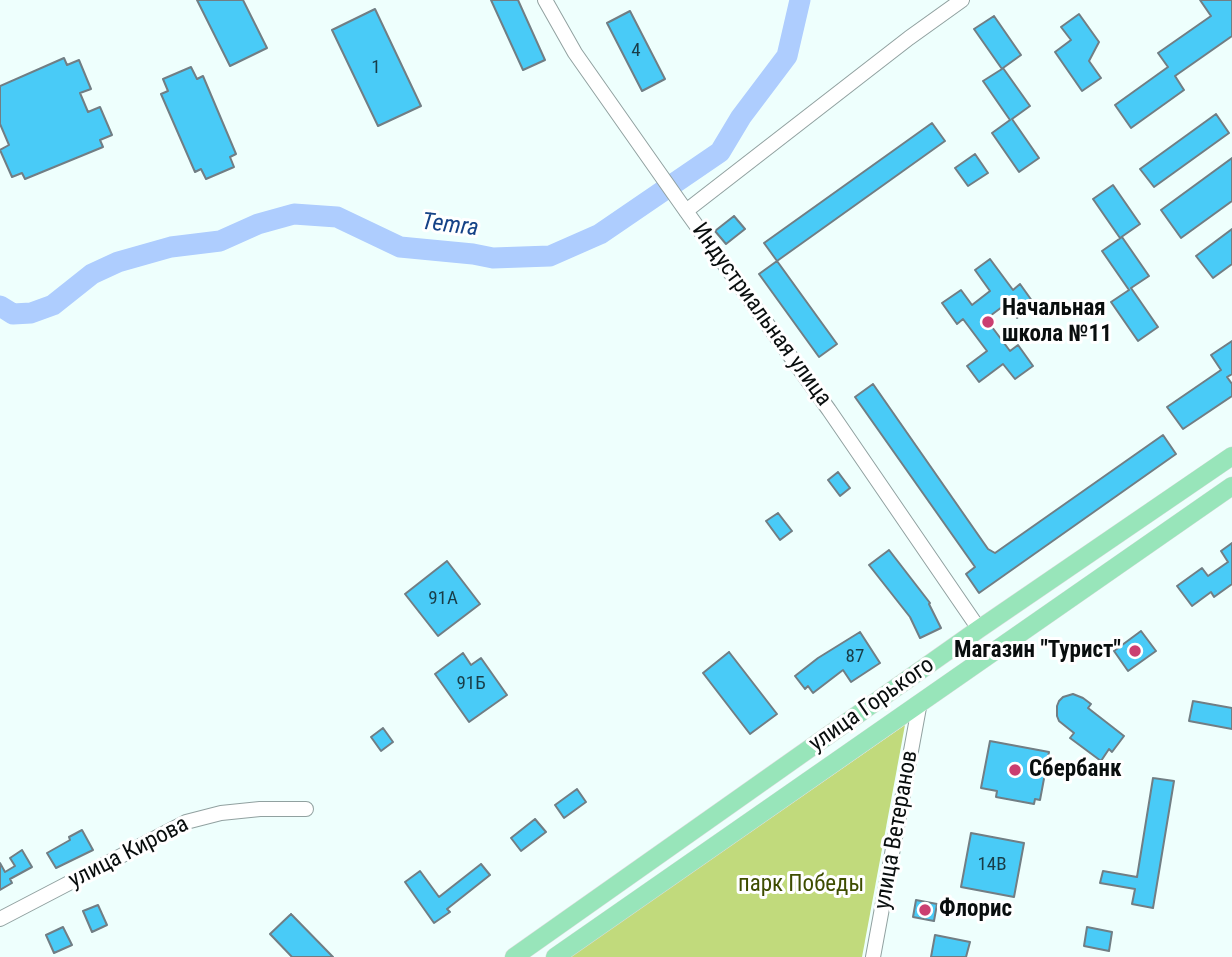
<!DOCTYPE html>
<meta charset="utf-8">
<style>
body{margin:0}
canvas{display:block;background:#eefffd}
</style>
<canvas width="1232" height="957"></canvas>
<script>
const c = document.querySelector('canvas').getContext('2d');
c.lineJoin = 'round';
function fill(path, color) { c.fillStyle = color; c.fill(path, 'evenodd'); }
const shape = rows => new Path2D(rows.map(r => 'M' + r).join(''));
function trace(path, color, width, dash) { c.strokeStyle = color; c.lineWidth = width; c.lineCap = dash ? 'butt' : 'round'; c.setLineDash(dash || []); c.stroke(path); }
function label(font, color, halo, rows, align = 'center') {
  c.font = font + ' "Roboto Condensed",sans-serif'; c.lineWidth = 6; c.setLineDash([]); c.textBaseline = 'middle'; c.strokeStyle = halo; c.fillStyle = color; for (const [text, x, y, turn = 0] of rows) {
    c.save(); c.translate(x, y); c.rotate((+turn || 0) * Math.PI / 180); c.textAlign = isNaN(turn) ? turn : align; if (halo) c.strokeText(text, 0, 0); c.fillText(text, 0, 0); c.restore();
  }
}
const green = shape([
 [905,725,862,957,570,957]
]);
const river = shape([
 [0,306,13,314,31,313,53,305,92,274,118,262,171,247,220,241,258,224,294,214,337,217,400,247,473,254,493,258,550,256,600,234,720,152,741,117,787,56,800,0]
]);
const building = shape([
 [197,0,243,0,267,48,230,66,197,0],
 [491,0,518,0,545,60,523,70,491,0],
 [1200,0,1232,0,1232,36,1175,76,1184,90,1131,128,1115,105,1168,67,1158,53,1211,16,1200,0],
 [375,9,421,106,378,126,332,30,375,9],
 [630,11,665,79,642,91,607,23,630,11],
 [1079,14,1099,42,1089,61,1101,78,1082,91,1055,52,1071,40,1061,27,1079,14],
 [994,16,1021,55,1003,68,1030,106,1012,119,1039,158,1019,172,992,133,1010,120,983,81,1002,69,974,29,994,16],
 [64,58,67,65,79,60,91,89,80,93,88,112,100,107,112,135,100,140,103,147,25,179,22,173,12,177,0,150,9,145,0,124,0,86,64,58],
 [191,67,197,79,203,76,236,154,230,157,234,167,206,179,201,169,195,172,161,94,168,91,163,79,191,67],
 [1216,114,1229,133,1154,187,1140,169,1216,114],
 [932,123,945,141,777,261,764,243,932,123],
 [975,154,988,173,968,186,955,168,975,154],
 [1232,158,1232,201,1181,238,1161,210,1232,158],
 [1113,185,1140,224,1120,238,1093,199,1113,185],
 [734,216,745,229,726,244,715,231,734,216],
 [1232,229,1232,264,1213,278,1196,256,1232,229],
 [1122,237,1149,276,1131,288,1158,327,1138,341,1111,302,1129,290,1102,251,1122,237],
 [990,259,1013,290,1020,284,1035,305,1017,318,1006,304,986,319,1010,351,1018,345,1033,366,1015,379,1003,364,979,382,967,366,987,351,963,319,957,324,942,303,961,290,972,305,990,291,975,270,990,259],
 [777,261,837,344,819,357,759,274,777,261],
 [1232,341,1232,374,1227,377,1232,384,1232,396,1183,429,1167,407,1221,370,1211,355,1232,341],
 [873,384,988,549,995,553,1163,435,1176,454,979,593,966,574,975,567,855,397,873,384],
 [838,472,850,488,840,496,828,480,838,472],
 [778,513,792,531,780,540,766,521,778,513],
 [1232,543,1232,584,1214,597,1211,592,1192,606,1177,586,1202,568,1208,576,1228,562,1221,551,1232,543],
 [889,550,930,603,929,604,941,628,920,638,910,617,869,565,889,550],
 [447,561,480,604,438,636,405,594,447,561],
 [1141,631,1156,651,1128,671,1114,651,1141,631],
 [860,632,880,663,851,682,843,670,813,693,808,686,805,689,795,676,818,658,860,632],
 [729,652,777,714,750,734,703,673,729,652],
 [463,653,471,665,481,658,507,695,469,722,435,674,463,653],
 [1073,694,1083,698,1091,704,1088,708,1124,736,1112,752,1109,749,1101,761,1070,738,1074,733,1059,721,1057,716,1057,706,1059,701,1063,697,1073,694],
 [1193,701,1232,708,1232,729,1189,721,1193,701],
 [383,728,393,742,381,751,371,737,383,728],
 [990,741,1049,752,1040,800,1035,799,1034,804,996,797,997,791,981,788,990,741],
 [1153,778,1174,781,1153,908,1132,904,1135,889,1100,883,1103,871,1137,877,1153,778],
 [577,789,586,802,564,818,555,805,577,789],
 [535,819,546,832,521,851,511,838,535,819],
 [82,830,93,850,56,868,47,853,70,840,69,837,82,830],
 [971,833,1024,843,1014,897,961,887,971,833],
 [22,850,32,867,10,879,12,883,0,890,0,863,5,872,15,866,10,858,22,850],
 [481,864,490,875,447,909,450,912,434,923,405,882,420,871,439,897,481,864],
 [916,900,937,904,934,921,913,917,916,900],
 [98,905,107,925,92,932,83,911,98,905],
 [291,914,333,957,292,957,270,934,291,914],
 [63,927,72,945,54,953,46,935,63,927],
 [1087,927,1112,932,1109,951,1084,946,1087,927],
 [935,935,970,942,966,957,931,957,935,935]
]);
const minor = shape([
 [545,0,575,53,686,211,829,410,979,629],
 [686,211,909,38,962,0],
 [0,919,186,822,221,813,260,809,306,809],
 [873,957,920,702]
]);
const major = shape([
 [514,957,979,629,1232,456],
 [555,957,1232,486]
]);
const markers = [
 [988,322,7,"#ca3f71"],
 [1135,651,7,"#ca3f71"],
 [1015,770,7,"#ca3f71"],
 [925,910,7,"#ca3f71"]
];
const numberNames = [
 ["4",636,51],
 ["1",376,68],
 ["91А",443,599],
 ["87",855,657],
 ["91Б",471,684],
 ["14В",992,865]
];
const poiNames = [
 ["Начальная",1002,309],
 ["школа №11",1002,335],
 ["Магазин \"Турист\"",1121,651,"right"],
 ["Сбербанк",1029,770],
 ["Флорис",939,910]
];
const streetNames = [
 ["Индустриальная улица",761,315,54],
 ["улица Горького",872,705,-35],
 ["улица Ветеранов",897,830,-80],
 ["улица Кирова",129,853,-27]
];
const parkNames = [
 ["парк Победы",801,885]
];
const waterNames = [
 ["Temra",450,226,7]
];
fill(green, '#c1da7c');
trace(river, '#aecdfe', 21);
fill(building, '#49cbf7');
trace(building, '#717e84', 2);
trace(minor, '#91a1a0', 16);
trace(major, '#ddd', 19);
trace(minor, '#fff', 14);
trace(major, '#98e5ba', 18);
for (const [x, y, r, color] of markers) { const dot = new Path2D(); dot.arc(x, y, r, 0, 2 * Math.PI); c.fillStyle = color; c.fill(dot); trace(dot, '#fff', 2.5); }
label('19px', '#193d48', null, numberNames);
label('bold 23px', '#090e0e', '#fff', poiNames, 'left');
label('23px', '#090e0e', '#fff', streetNames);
label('23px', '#3e4d00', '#fff', parkNames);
label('italic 24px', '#154287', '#fff', waterNames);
</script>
